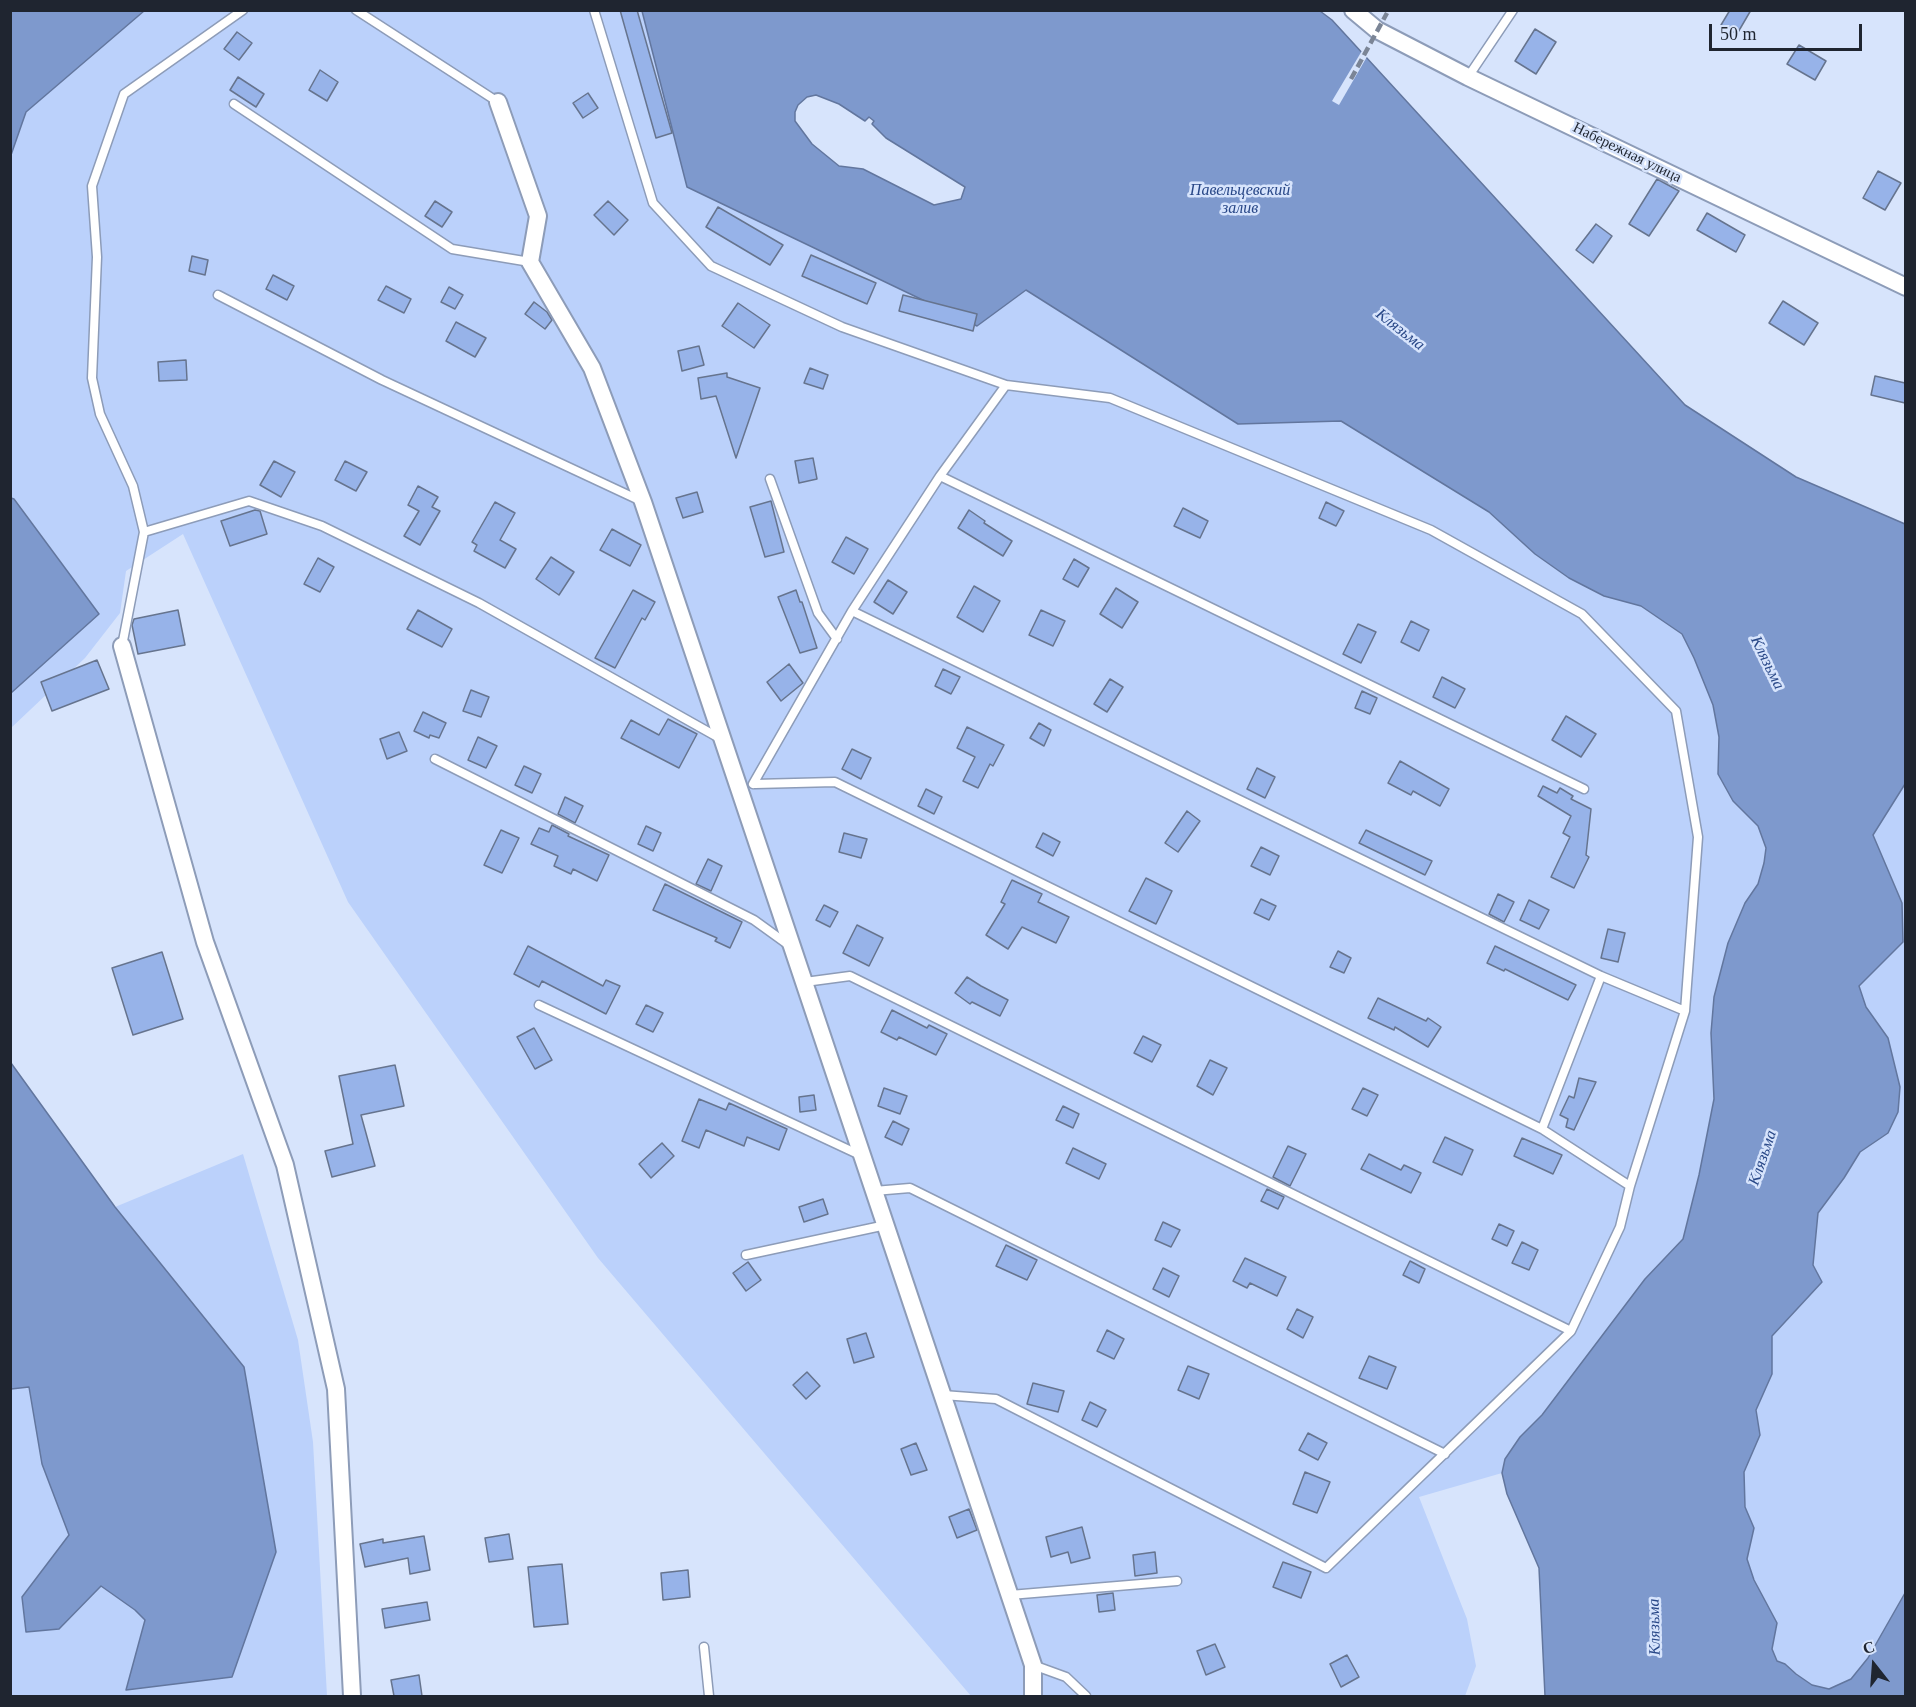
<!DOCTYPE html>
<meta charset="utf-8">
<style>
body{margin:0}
#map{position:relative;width:1916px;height:1707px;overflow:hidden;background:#d7e4fc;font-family:"Times New Roman",serif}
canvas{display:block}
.frame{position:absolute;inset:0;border:12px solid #1f2530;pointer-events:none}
.north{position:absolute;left:1844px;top:1635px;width:60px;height:60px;-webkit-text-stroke:4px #d7e4fc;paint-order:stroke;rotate:343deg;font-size:16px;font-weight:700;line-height:24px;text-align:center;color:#1f2530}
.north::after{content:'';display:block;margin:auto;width:21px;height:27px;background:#1f2530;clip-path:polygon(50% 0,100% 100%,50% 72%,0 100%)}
.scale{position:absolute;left:1709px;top:24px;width:153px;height:27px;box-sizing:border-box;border:3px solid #1f2530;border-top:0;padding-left:8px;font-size:18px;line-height:21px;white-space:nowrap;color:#1f2530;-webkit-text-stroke:4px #d7e4fc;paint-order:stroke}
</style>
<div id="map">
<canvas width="1916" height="1707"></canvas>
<div class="frame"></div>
<div class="north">С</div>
<div class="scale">50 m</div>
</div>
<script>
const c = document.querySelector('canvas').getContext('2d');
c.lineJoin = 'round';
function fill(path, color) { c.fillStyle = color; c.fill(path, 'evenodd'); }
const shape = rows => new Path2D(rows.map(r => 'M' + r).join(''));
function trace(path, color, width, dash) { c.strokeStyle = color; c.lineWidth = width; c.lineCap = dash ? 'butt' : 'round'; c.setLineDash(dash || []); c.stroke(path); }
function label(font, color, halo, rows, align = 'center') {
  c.font = font + ' "Times New Roman",serif'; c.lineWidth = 5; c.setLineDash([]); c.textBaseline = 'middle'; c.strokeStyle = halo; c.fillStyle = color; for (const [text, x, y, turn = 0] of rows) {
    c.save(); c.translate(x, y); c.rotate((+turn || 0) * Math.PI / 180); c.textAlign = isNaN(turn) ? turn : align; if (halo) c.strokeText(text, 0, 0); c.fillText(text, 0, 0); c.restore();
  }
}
const green = shape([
 [144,11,642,11,687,187,977,326,1026,290,1238,424,1341,421,1489,512,1535,554,1569,578,1604,596,1641,606,1682,634,1694,658,1713,705,1719,737,1718,774,1733,801,1758,826,1766,848,1764,863,1758,884,1745,903,1728,943,1714,997,1711,1033,1714,1099,1699,1175,1683,1239,1542,1415,1520,1437,1505,1458,1502,1473,1419,1497,1467,1619,1476,1666,1465,1696,971,1696,598,1258,348,902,183,534,126,571,120,613,85,658,11,728,11,693,99,614,15,499,11,498,10,155,26,112],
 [1905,784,1905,1593,1868,1658,1851,1679,1829,1689,1812,1685,1796,1674,1785,1664,1777,1661,1772,1649,1777,1623,1754,1580,1747,1559,1754,1528,1745,1507,1744,1471,1760,1435,1756,1410,1772,1374,1772,1336,1822,1282,1813,1265,1818,1213,1844,1178,1860,1152,1888,1133,1888,1039,1866,1007,1859,986,1903,942,1902,903,1873,835],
 [243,1154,298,1340,313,1442,327,1696,11,1696,10,1389,29,1386,42,1464,69,1535,22,1597,59,1629,101,1585,135,1610,145,1620,126,1690,244,1367,115,1207]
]);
const water = shape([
 [11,10,144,11,26,112,11,155,11,10],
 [642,11,1320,11,1332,20,1685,405,1796,477,1905,524,1905,784,1873,835,1902,903,1903,942,1859,986,1866,1007,1888,1038,1900,1087,1898,1112,1888,1133,1860,1152,1844,1178,1818,1213,1813,1265,1822,1282,1772,1336,1772,1374,1756,1410,1760,1435,1744,1472,1745,1507,1754,1528,1747,1559,1754,1580,1777,1623,1772,1649,1777,1661,1785,1664,1796,1674,1812,1685,1829,1689,1851,1679,1868,1658,1905,1593,1905,1696,1545,1696,1539,1568,1507,1494,1502,1473,1505,1459,1520,1437,1542,1415,1645,1279,1683,1239,1699,1175,1714,1099,1711,1033,1714,997,1728,943,1745,903,1758,884,1764,863,1766,848,1758,826,1733,801,1718,774,1719,737,1713,705,1694,658,1682,634,1641,606,1604,596,1569,578,1535,554,1489,512,1341,421,1238,424,1026,290,977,326,687,187,642,11],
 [816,95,839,104,865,121,869,117,874,121,872,124,886,138,965,187,961,199,934,205,863,169,839,166,812,144,795,121,795,112,798,105,807,97,816,95],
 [11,498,14,499,99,614,11,693,11,498],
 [11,1063,115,1207,244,1367,276,1552,232,1677,126,1690,145,1620,135,1610,101,1586,59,1629,26,1632,22,1597,69,1535,42,1464,29,1387,11,1389,11,1063]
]);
const pier = shape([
 [1363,49,1368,55,1339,105,1332,101]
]);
const building = shape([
 [620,10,637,10,672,133,656,138,620,10],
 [1730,10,1751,10,1737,34,1721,25,1730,10],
 [1535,29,1556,42,1536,74,1515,61,1535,29],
 [237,32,252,43,239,60,224,49,237,32],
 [1799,45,1826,61,1815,80,1787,64,1799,45],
 [320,70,338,82,327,101,309,90,320,70],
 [238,77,264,94,256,107,230,90,238,77],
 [588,93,598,108,583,118,573,103,588,93],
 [1878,171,1901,183,1885,210,1863,198,1878,171],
 [1657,179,1679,191,1649,236,1629,224,1657,179],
 [435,201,452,212,442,227,425,216,435,201],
 [608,201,628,220,614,235,594,215,608,201],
 [718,207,783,245,770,265,706,227,718,207],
 [1707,213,1745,235,1736,252,1697,230,1707,213],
 [1596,224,1612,236,1593,263,1576,250,1596,224],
 [811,255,876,283,867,304,802,276,811,255],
 [192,256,208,260,205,275,189,271,192,256],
 [273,275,294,286,287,300,266,289,273,275],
 [386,286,411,299,404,313,378,300,386,286],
 [449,287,463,295,455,309,441,302,449,287],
 [903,295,977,314,973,331,899,311,903,295],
 [1783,301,1818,323,1804,345,1769,323,1783,301],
 [534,302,547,312,552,320,545,329,525,314,534,302],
 [738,303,770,325,754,348,722,326,738,303],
 [456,322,486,338,475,357,446,341,456,322],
 [699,346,704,365,682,371,678,351,699,346],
 [186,360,187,380,159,381,158,362,186,360],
 [810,368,828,375,823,389,804,383,810,368],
 [727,373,727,377,760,388,736,458,716,396,701,399,698,378,727,373],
 [1875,376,1905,383,1905,403,1871,395,1875,376],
 [813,458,817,479,799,483,795,461,813,458],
 [274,461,295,472,281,497,260,485,274,461],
 [345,461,367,472,356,491,335,480,345,461],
 [418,486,438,497,432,507,440,511,420,545,404,536,419,511,408,505,418,486],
 [697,492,703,512,683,518,676,498,697,492],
 [771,501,784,552,765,557,750,507,771,501],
 [495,502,515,513,500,540,516,549,505,568,474,551,477,545,472,542,495,502],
 [1326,502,1344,511,1336,526,1319,518,1326,502],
 [1183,508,1208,521,1200,538,1174,526,1183,508],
 [255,510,260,511,267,534,230,546,221,521,255,510],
 [969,510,985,521,984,523,1012,541,1003,556,958,528,969,510],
 [612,529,641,545,630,566,600,550,612,529],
 [846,537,868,549,854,574,832,562,846,537],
 [551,557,574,572,559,595,536,579,551,557],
 [318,558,334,567,320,592,304,584,318,558],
 [1074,559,1089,568,1078,587,1063,579,1074,559],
 [888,580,907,592,893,614,874,602,888,580],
 [974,586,1000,601,983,632,957,617,974,586],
 [1116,588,1138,602,1122,628,1100,614,1116,588],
 [633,590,655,602,645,620,642,618,615,668,595,658,633,590],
 [796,590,800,602,802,602,817,648,800,653,778,597,796,590],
 [178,610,185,645,138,654,132,625,134,619,178,610],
 [418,610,452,629,442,647,407,629,418,610],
 [1041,610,1065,621,1053,646,1029,635,1041,610],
 [1411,621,1429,630,1419,651,1401,642,1411,621],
 [1358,624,1376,632,1361,663,1343,654,1358,624],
 [97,660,109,689,52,711,41,682,97,660],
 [789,664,803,683,781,701,767,682,789,664],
 [943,669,960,677,951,694,935,686,943,669],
 [1442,677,1465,689,1455,708,1433,697,1442,677],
 [1110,679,1123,687,1107,712,1094,704,1110,679],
 [471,690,489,697,481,717,463,711,471,690],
 [1362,691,1377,698,1370,714,1355,708,1362,691],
 [423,712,446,723,439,738,430,735,429,738,414,731,423,712],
 [1566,716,1596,734,1581,757,1552,740,1566,716],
 [668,719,697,734,679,768,621,738,631,720,659,735,668,719],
 [1039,723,1051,730,1044,746,1030,738,1039,723],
 [967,727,1004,745,993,766,990,764,978,788,963,781,975,757,957,748,967,727],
 [399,732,407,751,387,759,380,739,399,732],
 [478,737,497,746,486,768,468,760,478,737],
 [852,749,871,758,861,779,842,769,852,749],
 [1400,761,1449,789,1440,806,1413,791,1411,795,1388,783,1400,761],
 [524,766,541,774,532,793,515,785,524,766],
 [1257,768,1275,777,1265,798,1247,789,1257,768],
 [1543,786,1557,793,1560,788,1573,796,1571,799,1591,809,1586,855,1589,857,1574,888,1551,877,1570,837,1563,833,1571,816,1538,796,1543,786],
 [926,789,942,797,934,814,918,806,926,789],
 [565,797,583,806,575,823,558,814,565,797],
 [1187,811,1200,821,1178,852,1165,843,1187,811],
 [552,825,569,834,568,836,609,855,597,881,573,869,571,874,554,866,558,856,531,844,539,828,549,832,552,825],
 [646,826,661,833,653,851,638,844,646,826],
 [501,830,519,838,502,873,484,865,501,830],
 [1366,830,1432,861,1425,875,1359,843,1366,830],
 [844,833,867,839,861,858,839,852,844,833],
 [1043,833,1060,842,1053,856,1036,847,1043,833],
 [1261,847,1279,856,1270,875,1251,866,1261,847],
 [708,859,722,866,711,891,696,884,708,859],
 [1146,878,1172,891,1156,924,1129,911,1146,878],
 [1012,880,1042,894,1038,902,1069,917,1056,943,1022,927,1008,949,986,935,1005,904,1001,902,1012,880],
 [665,884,742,922,730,948,715,941,717,938,653,910,665,884],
 [1498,894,1514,902,1504,922,1489,914,1498,894],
 [1261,899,1276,906,1269,920,1254,913,1261,899],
 [1529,900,1549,910,1539,929,1520,920,1529,900],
 [824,905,838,912,830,927,816,920,824,905],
 [857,925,883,938,869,966,843,953,857,925],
 [1608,929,1625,933,1618,962,1601,958,1608,929],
 [528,946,603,986,606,980,620,986,606,1014,542,981,539,987,514,974,528,946],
 [1495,946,1576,985,1568,1000,1505,969,1504,971,1487,963,1495,946],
 [1338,951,1351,958,1344,973,1330,967,1338,951],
 [162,952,183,1019,133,1035,112,968,162,952],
 [967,977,981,986,1008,1000,1000,1016,972,1002,970,1004,955,993,967,977],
 [1378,998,1426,1021,1428,1018,1441,1027,1428,1047,1395,1027,1394,1030,1368,1018,1378,998],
 [646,1005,663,1013,653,1032,636,1024,646,1005],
 [892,1010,927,1028,929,1025,947,1034,936,1055,899,1037,897,1040,881,1032,892,1010],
 [534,1028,552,1060,535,1069,517,1037,534,1028],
 [1143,1036,1161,1045,1152,1062,1134,1053,1143,1036],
 [1210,1060,1227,1068,1213,1095,1197,1086,1210,1060],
 [395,1065,404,1106,361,1115,375,1166,332,1177,325,1151,353,1144,339,1076,395,1065],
 [1579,1078,1596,1082,1574,1130,1566,1127,1568,1119,1560,1115,1569,1096,1574,1098,1579,1078],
 [884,1088,907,1096,900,1114,878,1106,884,1088],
 [1363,1088,1378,1095,1367,1116,1352,1109,1363,1088],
 [814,1095,816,1110,800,1112,799,1097,814,1095],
 [699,1099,726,1110,729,1103,787,1129,779,1150,747,1137,744,1146,706,1130,699,1148,682,1141,699,1099],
 [1063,1106,1079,1114,1073,1128,1056,1120,1063,1106],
 [893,1121,909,1129,902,1145,885,1137,893,1121],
 [1445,1137,1473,1150,1462,1175,1433,1162,1445,1137],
 [1522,1138,1562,1155,1553,1174,1514,1156,1522,1138],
 [662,1143,674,1156,651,1178,639,1164,662,1143],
 [1288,1146,1306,1154,1290,1186,1273,1177,1288,1146],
 [1073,1148,1106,1164,1099,1179,1066,1163,1073,1148],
 [1369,1154,1401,1170,1404,1165,1421,1173,1411,1193,1361,1169,1369,1154],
 [1267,1189,1284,1197,1278,1209,1261,1201,1267,1189],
 [823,1199,828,1214,804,1222,799,1207,823,1199],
 [1163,1222,1180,1230,1171,1247,1155,1240,1163,1222],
 [1499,1224,1514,1231,1507,1246,1492,1239,1499,1224],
 [1522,1242,1538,1250,1529,1270,1512,1263,1522,1242],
 [1006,1245,1037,1260,1027,1280,996,1266,1006,1245],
 [1245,1258,1286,1277,1277,1296,1250,1283,1247,1288,1233,1281,1245,1258],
 [1410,1261,1425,1269,1419,1283,1403,1275,1410,1261],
 [748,1262,761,1280,746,1291,733,1273,748,1262],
 [1163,1268,1179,1276,1169,1297,1153,1289,1163,1268],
 [1297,1309,1313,1317,1303,1338,1287,1329,1297,1309],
 [1107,1330,1124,1339,1114,1359,1097,1351,1107,1330],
 [866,1333,874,1357,854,1363,847,1339,866,1333],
 [1369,1356,1396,1367,1387,1389,1359,1378,1369,1356],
 [1188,1366,1209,1374,1199,1399,1178,1390,1188,1366],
 [807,1372,820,1386,806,1399,793,1385,807,1372],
 [1033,1383,1064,1391,1058,1412,1027,1404,1033,1383],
 [1090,1402,1106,1410,1097,1427,1082,1420,1090,1402],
 [1308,1433,1327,1443,1318,1460,1299,1450,1308,1433],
 [916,1443,927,1470,911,1475,901,1449,916,1443],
 [1305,1472,1330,1482,1317,1513,1293,1504,1305,1472],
 [969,1509,977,1530,957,1538,949,1517,969,1509],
 [1082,1527,1090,1558,1071,1563,1068,1552,1051,1557,1046,1537,1082,1527],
 [509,1534,513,1559,489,1562,485,1538,509,1534],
 [424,1536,430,1570,410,1574,408,1558,365,1567,360,1544,383,1539,383,1543,424,1536],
 [1155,1552,1157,1573,1135,1576,1133,1555,1155,1552],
 [1283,1562,1311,1572,1301,1598,1273,1587,1283,1562],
 [562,1564,568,1624,534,1627,528,1567,562,1564],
 [688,1570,690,1597,663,1600,661,1573,688,1570],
 [1113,1593,1115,1610,1099,1612,1097,1595,1113,1593],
 [427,1602,430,1620,385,1628,382,1609,427,1602],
 [1215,1644,1225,1667,1206,1675,1197,1651,1215,1644],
 [1347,1655,1359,1677,1341,1687,1330,1664,1347,1655],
 [419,1675,422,1696,394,1696,391,1680,419,1675]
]);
const service = shape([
 [356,10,498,102],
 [594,10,653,203,711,266,842,327,1006,385,1110,398,1431,530,1582,614,1676,711,1698,837,1685,1011,1630,1186,1620,1227,1571,1331,1326,1568,996,1399,943,1395],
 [1468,77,1513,10],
 [234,104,452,249,530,262],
 [218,295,382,380,641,501],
 [940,476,1584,789],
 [770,479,818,613,837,639],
 [144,532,249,501,322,526,479,603,721,739],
 [852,611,1601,976,1685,1011],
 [122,646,144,532,133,486,100,414,92,378,97,257,92,186,124,94,243,10],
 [435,759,754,920,790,946],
 [753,784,852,611,940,476,1006,385],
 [755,784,835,782,1542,1129,1630,1186],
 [805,982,850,976,1571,1331],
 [539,1005,862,1156],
 [1542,1129,1601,976],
 [874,1191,910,1188,1445,1454],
 [746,1255,886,1225],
 [1010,1595,1177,1581],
 [704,1647,709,1696],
 [1033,1665,1066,1677,1086,1696]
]);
const minor = shape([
 [1353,10,1377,30,1468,77,1906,287],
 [498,102,538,216,530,262,592,368,643,502,1033,1665,1033,1696],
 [122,646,205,942,285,1165,336,1389,352,1696]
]);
const rail = shape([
 [1351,79,1387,13]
]);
const streetNames = [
 ["Набережная улица",1627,153,26]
];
const waterNames = [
 ["Павельцевский",1240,191],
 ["залив",1240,209],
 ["Клязьма",1400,330,38],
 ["Клязьма",1767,663,64],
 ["Клязьма",1763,1158,-71],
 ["Клязьма",1655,1627,-91]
];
fill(green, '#bbd1fb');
fill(water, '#7e99cd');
trace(water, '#62769e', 1.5);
fill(pier, '#d7e4fc');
fill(building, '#97b3e9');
trace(building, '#66748e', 1.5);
trace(service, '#8d9cb8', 11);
trace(minor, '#8d9cb8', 20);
trace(service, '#fff', 8);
trace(minor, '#fff', 16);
trace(rail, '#7b8596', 4.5, [9, 4.5]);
label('15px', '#1f2530', '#d7e4fc', streetNames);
label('italic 16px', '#284787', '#d7e4fc', waterNames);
</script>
